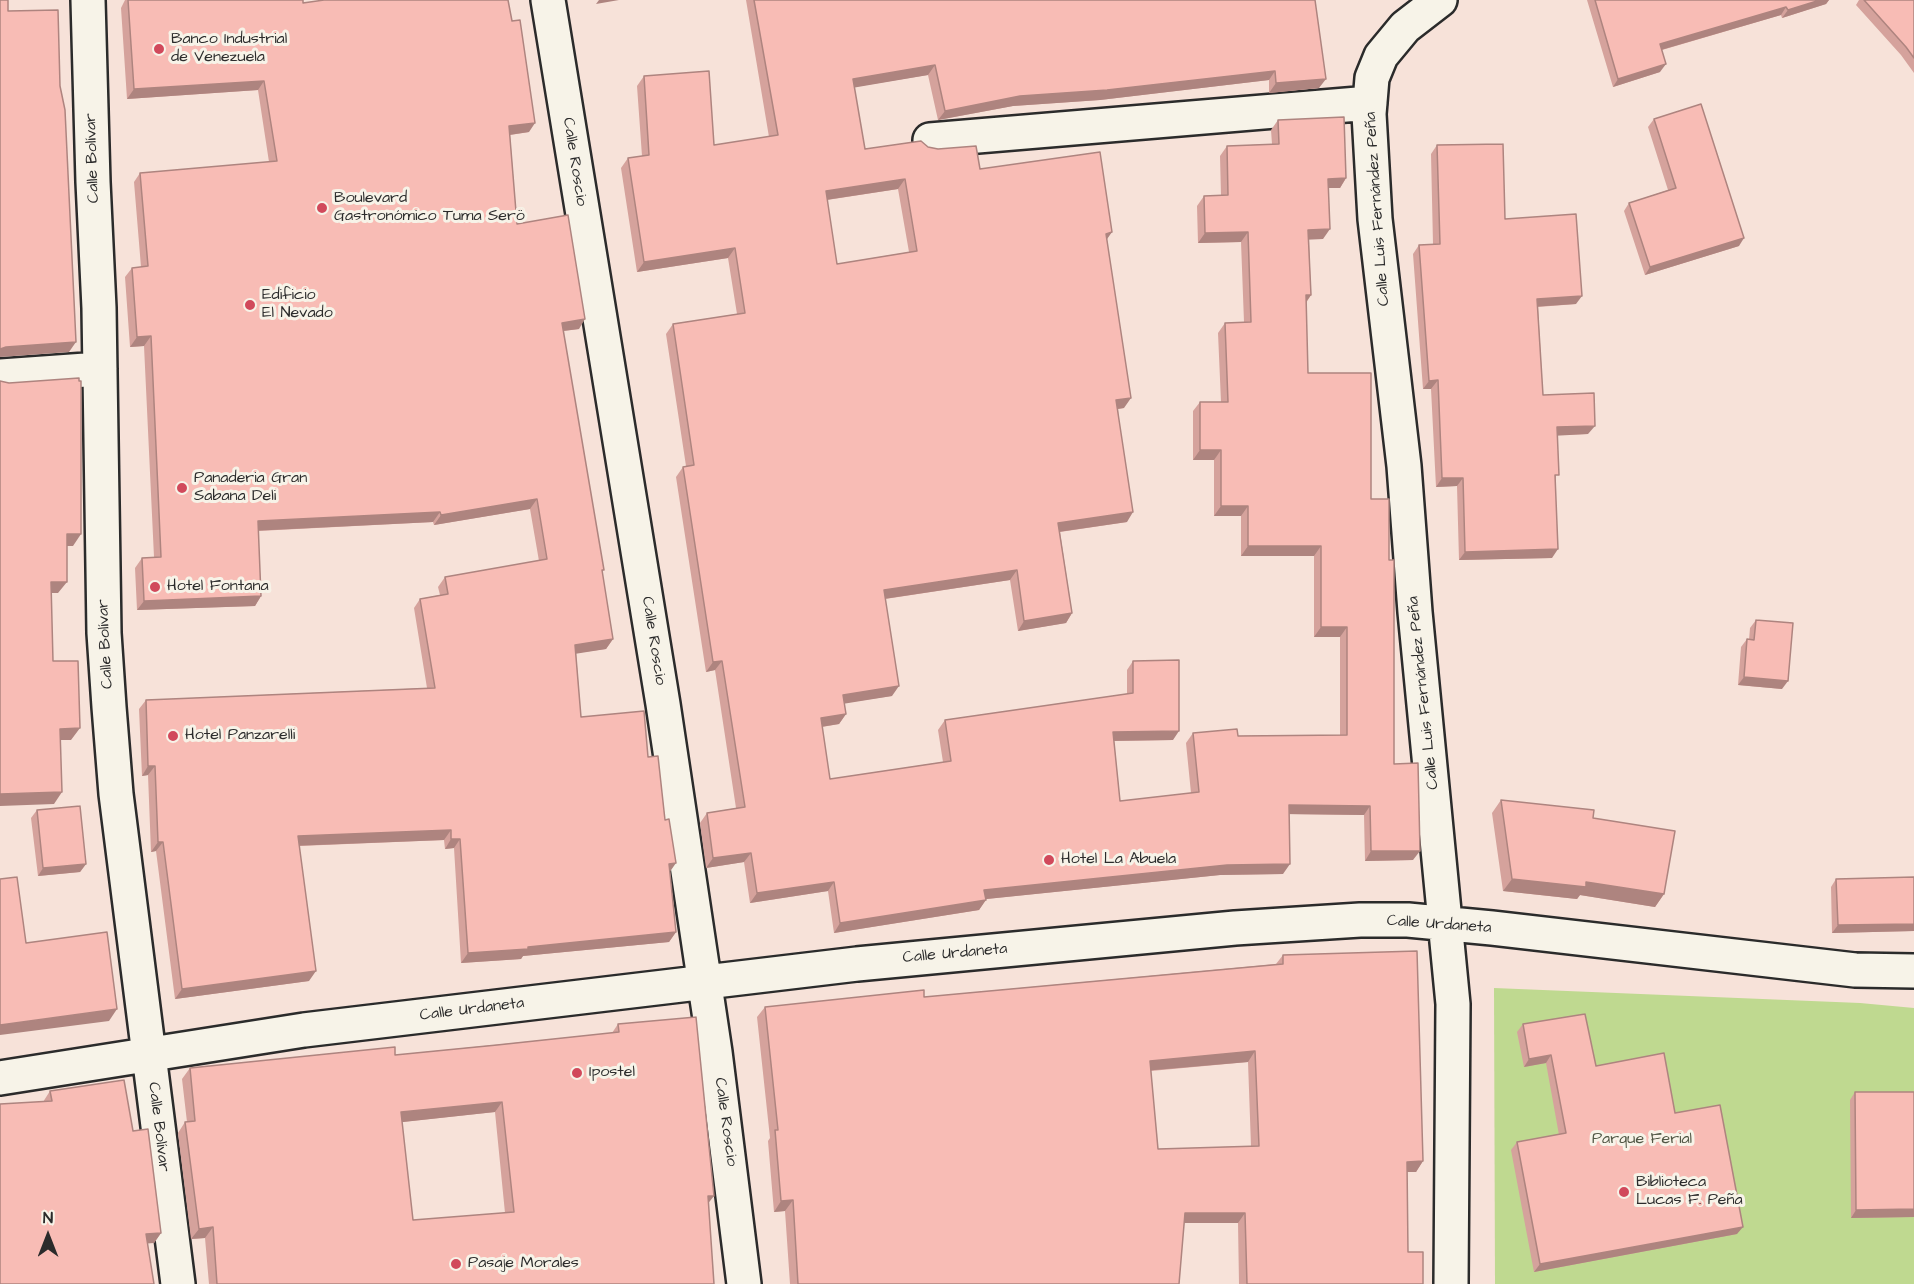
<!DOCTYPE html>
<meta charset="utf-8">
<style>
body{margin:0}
#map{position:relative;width:1914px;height:1284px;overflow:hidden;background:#f7e2d9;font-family:"Architects Daughter",sans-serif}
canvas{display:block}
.north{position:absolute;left:18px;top:1206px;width:60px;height:60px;-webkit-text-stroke:4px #f7f3e8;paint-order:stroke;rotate:0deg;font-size:16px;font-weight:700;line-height:24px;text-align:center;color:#2b2b2b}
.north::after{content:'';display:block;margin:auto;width:21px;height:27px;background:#2b2b2b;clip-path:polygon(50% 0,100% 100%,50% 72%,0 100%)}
</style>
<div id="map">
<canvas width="1914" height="1284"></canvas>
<div class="north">N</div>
</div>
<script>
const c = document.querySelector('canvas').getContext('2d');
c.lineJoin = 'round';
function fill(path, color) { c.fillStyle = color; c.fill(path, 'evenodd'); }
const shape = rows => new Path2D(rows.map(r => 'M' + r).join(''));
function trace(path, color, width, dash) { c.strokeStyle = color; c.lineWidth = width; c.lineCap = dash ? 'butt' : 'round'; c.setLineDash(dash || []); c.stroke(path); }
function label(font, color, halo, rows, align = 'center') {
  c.font = font + ' "Architects Daughter",sans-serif'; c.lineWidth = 6; c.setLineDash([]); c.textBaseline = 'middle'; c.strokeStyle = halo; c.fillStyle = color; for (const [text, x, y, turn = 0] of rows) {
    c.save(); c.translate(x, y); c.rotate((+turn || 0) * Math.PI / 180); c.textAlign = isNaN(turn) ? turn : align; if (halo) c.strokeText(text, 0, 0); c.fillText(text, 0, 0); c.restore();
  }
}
const green = shape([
 [1494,988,1860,1003,1914,1008,1914,1284,1495,1284]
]);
const minor = shape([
 [88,0,93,182,99,308,104,633,109,707,116,794,178,1284],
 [548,0,663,704,715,1052,744,1284],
 [1440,0,1405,27,1381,56,1372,78,1369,114,1375,219,1404,466,1415,612,1453,1004,1451,1284],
 [930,140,1370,103],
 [0,376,100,369],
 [0,1078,304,1030,857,964,1235,928,1360,920,1408,920,1492,928,1855,970,1914,971]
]);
const wall = shape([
 [125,0,303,0,303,3,529,132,510,135,517,224,579,329,563,331,613,639,606,649,576,653,581,717,648,757,670,872,676,932,669,942,523,956,521,959,461,963,454,848,445,849,444,840,299,846,309,981,175,999,156,851,151,852,148,775,142,776,139,709,146,700,427,688,414,608,420,599,440,595,438,587,445,577,539,561,530,509,434,525,433,522,258,531,261,596,255,606,137,610,135,568,142,558,154,557,144,346,130,347,125,277,132,268,141,267,134,182,140,173,269,162,258,90,127,99,121,8],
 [746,0,1315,0,1319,88,1269,93,1269,80,1100,100,1013,106,938,120,928,75,854,87,865,149,928,147,980,169,1107,239,1124,408,1118,409,1127,522,1060,532,1072,613,1066,623,1018,631,1010,580,885,599,892,696,844,703,846,714,839,724,822,727,830,779,943,762,938,730,945,720,1127,694,1127,670,1133,661,1173,740,1114,741,1120,801,1191,793,1186,743,1193,733,1238,736,1340,735,1340,637,1314,637,1314,556,1241,556,1241,516,1214,516,1214,460,1193,460,1193,411,1200,402,1221,402,1218,333,1225,323,1244,322,1241,242,1198,243,1197,206,1204,196,1221,195,1220,156,1227,146,1272,144,1271,130,1278,120,1346,178,1340,188,1329,188,1323,239,1309,239,1311,295,1306,303,1308,373,1371,499,1389,560,1394,764,1413,860,1365,861,1364,815,1289,814,1283,874,1220,875,986,899,979,910,834,933,828,891,750,903,744,862,706,868,700,823,707,813,736,808,715,670,706,672,676,477,683,467,686,466,666,334,673,324,737,314,728,258,637,272,621,168,628,158,642,156,637,86,644,76,714,145,769,137],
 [898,189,909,252,837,264,827,200],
 [1587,0,1829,0,1826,4,1782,18,1781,15,1662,50,1660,72,1613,87],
 [1859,0,1914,0,1914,73,1901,55,1856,5],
 [1654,119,1739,246,1645,275,1624,211,1629,203,1668,190,1648,127],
 [1437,145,1505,219,1576,304,1538,307,1543,395,1588,434,1558,435,1552,558,1459,560,1457,486,1436,487,1431,389,1423,389,1413,254,1419,245,1433,244,1431,154],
 [1756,620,1782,689,1738,685,1741,647,1747,639,1749,640,1750,628],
 [1501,800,1593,818,1664,894,1655,907,1580,895,1577,899,1503,891,1492,813],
 [37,810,86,864,80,872,38,876,31,818],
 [1914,877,1914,931,1832,933,1831,887,1836,879],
 [1283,955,1423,1161,1416,1172,1407,1172,1408,1252,1423,1284,1239,1284,1238,1223,1184,1223,1179,1284,790,1284,785,1211,774,1212,768,1141,770,1138,757,1017,765,1007,924,997,1276,964],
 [1248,1062,1251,1146,1158,1149,1151,1071],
 [618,1024,708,1204,714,1284,209,1284,205,1238,191,1239,178,1133,185,1122,187,1122,182,1079,190,1068,395,1055,612,1033],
 [495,1112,505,1213,413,1220,402,1122],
 [1523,1024,1675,1113,1737,1234,1534,1272,1511,1150,1517,1142,1559,1135,1546,1063,1524,1067,1517,1032],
 [50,1091,133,1131,161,1233,154,1243,148,1243,43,1102],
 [1855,1092,1914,1217,1851,1218,1850,1100]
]);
const shadedWall = shape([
 [599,0,619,0,596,4],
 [1820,0,1829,0,1826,4,1782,18,1788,10],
 [1786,7,1781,15,1654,52,1660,44],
 [1666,64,1660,72,1613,87,1618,79],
 [935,65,928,75,846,89,853,79],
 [1275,71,1269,80,1100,100,1013,106,938,120,945,111,1020,96],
 [1326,79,1319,88,1269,93,1276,83],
 [264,81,258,90,127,99,134,89],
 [535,123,529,132,502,136,509,126],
 [1346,178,1340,188,1321,188,1328,179],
 [905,179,898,189,819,201,826,191],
 [1330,229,1323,239,1301,240,1308,230],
 [1112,232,1105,242,1106,234],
 [1248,232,1241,242,1198,243,1205,233],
 [1744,238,1739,246,1645,275,1650,267],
 [735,248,728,258,637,272,644,262],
 [1306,295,1311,295,1304,305],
 [1582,296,1576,304,1531,307,1537,299],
 [585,319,579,329,555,332,562,323],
 [151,336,144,346,130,347,137,337],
 [76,342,69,352,0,357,0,349,6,347],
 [1438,380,1431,389,1423,389,1429,381],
 [1131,398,1124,408,1110,410,1116,400],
 [1595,426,1588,434,1551,436,1557,427],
 [1200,450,1221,450,1214,460,1193,460],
 [1442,478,1463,478,1457,486,1436,487],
 [537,499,530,509,434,525,441,515],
 [1221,506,1248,506,1241,516,1214,516],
 [440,512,433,522,251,531,258,521],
 [1133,512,1127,522,1051,533,1058,523],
 [67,534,81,534,73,546,58,546],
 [1248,546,1321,546,1314,556,1241,556],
 [1558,549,1552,558,1459,560,1465,552],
 [1017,570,1010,580,877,600,884,590],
 [51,582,67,582,58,593,42,593],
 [261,596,255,606,137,610,144,601],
 [1072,613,1066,623,1018,631,1024,621],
 [1321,627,1347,627,1340,637,1314,637],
 [613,639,606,649,568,655,575,645],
 [722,661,715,670,706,672,713,662],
 [1744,677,1788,681,1782,689,1738,685],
 [899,686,892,696,836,705,843,695],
 [846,714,839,724,814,728,821,718],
 [80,728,71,740,52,740,60,729],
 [1179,731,1173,740,1106,741,1113,732],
 [148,766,155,766,148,775,142,776],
 [62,792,54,804,0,806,0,794],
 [1289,805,1370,806,1364,815,1282,814],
 [451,830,444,840,291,846,298,836],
 [451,839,460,839,454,848,445,849],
 [158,842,163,842,156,851,151,852],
 [1371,851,1420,851,1413,860,1365,861],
 [751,853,744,862,706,868,713,858],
 [676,863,669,873,669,864],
 [86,864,80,872,38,876,43,868],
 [1290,864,1283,874,1220,875,977,900,984,890,1227,865],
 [1512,879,1586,882,1664,894,1655,907,1580,895,1577,899,1503,891],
 [834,882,828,891,750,903,757,893],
 [986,900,979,910,834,933,840,923],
 [1914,924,1914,931,1832,933,1838,925],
 [676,932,669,942,523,956,521,959,461,963,468,953],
 [316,971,309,981,175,999,182,989],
 [117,1009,109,1021,0,1035,0,1025],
 [1255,1051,1248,1062,1143,1071,1150,1061],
 [1551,1055,1546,1063,1524,1067,1529,1059],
 [502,1102,495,1112,394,1123,401,1112],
 [1423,1161,1416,1172,1400,1172,1407,1162],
 [708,1196,714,1196,706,1206],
 [793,1200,785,1211,774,1212,781,1201],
 [1914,1209,1914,1217,1851,1218,1856,1210],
 [1185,1213,1245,1213,1238,1223,1178,1223],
 [213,1227,205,1238,191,1239,199,1229],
 [1743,1227,1737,1234,1534,1272,1540,1264],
 [161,1233,154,1243,139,1244,146,1234]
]);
const building = shape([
 [0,0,8,0,8,11,58,10,60,86,65,110,76,342,6,347,0,349,0,0],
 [128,0,303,0,303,3,324,0,508,0,512,21,520,20,535,123,509,126,517,224,568,215,585,319,562,323,604,570,602,570,613,639,575,645,581,717,644,711,648,757,658,756,665,820,669,819,676,863,669,864,676,932,528,947,528,949,468,953,460,839,451,839,451,830,298,836,316,971,182,989,163,842,158,842,155,766,148,766,146,700,435,688,420,599,448,594,445,577,547,559,537,499,441,515,440,512,258,521,261,596,144,601,142,558,161,557,151,336,137,337,132,268,148,266,140,173,277,161,264,81,134,89,128,0],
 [754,0,1315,0,1326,79,1276,83,1275,71,1107,90,1020,96,945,111,935,65,853,79,865,149,921,141,928,147,938,149,976,146,980,169,1100,152,1112,232,1106,234,1131,398,1116,400,1133,512,1058,523,1072,613,1024,621,1017,570,884,590,899,686,843,695,846,714,821,718,830,779,951,761,945,720,1133,693,1133,661,1179,660,1179,731,1113,732,1120,801,1199,792,1193,733,1237,729,1238,736,1347,735,1347,627,1321,627,1321,546,1248,546,1248,506,1221,506,1221,450,1200,450,1200,402,1228,402,1225,323,1251,322,1248,232,1205,233,1204,196,1228,195,1227,146,1279,144,1278,120,1344,117,1346,178,1328,179,1330,229,1308,230,1311,295,1306,295,1308,373,1371,373,1371,499,1389,499,1389,560,1394,560,1394,764,1418,763,1420,851,1371,851,1370,806,1289,805,1290,864,1227,865,984,890,986,900,840,923,834,882,757,893,751,853,713,858,707,813,745,807,722,661,713,662,683,467,694,465,673,324,745,313,735,248,644,262,628,158,649,155,644,76,709,71,714,145,778,135,754,0],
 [905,179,917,251,837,264,826,191,905,179],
 [1595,0,1820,0,1788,10,1786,7,1660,44,1666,64,1618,79,1595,0],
 [1864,0,1914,0,1914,58,1906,47,1864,0],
 [1701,104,1744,238,1650,267,1629,203,1676,188,1654,119,1701,104],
 [1503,144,1505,219,1576,214,1582,296,1537,299,1543,395,1594,393,1595,426,1557,427,1559,475,1555,475,1558,549,1465,552,1463,478,1442,478,1438,380,1429,381,1419,245,1440,244,1437,145,1503,144],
 [79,378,79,381,81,381,81,534,67,534,67,582,51,582,53,661,78,661,80,728,60,729,62,792,0,794,0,381,9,383,79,378],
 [1756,620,1793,623,1788,681,1744,677,1747,639,1754,640,1756,620],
 [1501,800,1594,810,1593,818,1675,831,1664,894,1586,882,1586,887,1512,879,1501,800],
 [80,806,86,864,43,868,37,810,80,806],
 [17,877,26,943,107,932,117,1009,0,1025,0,879,17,877],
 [1914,877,1914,924,1838,925,1836,879,1914,877],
 [1417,951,1423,1161,1407,1162,1408,1252,1423,1252,1423,1284,1247,1284,1245,1213,1185,1213,1179,1284,798,1284,793,1200,781,1201,775,1130,778,1130,765,1007,924,990,924,997,1283,964,1283,955,1417,951],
 [1255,1051,1259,1146,1158,1149,1150,1061,1255,1051],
 [1585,1014,1596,1066,1664,1053,1675,1113,1720,1105,1743,1227,1540,1264,1517,1142,1566,1133,1551,1055,1529,1059,1523,1024,1585,1014],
 [696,1017,714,1196,708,1196,714,1284,217,1284,213,1227,199,1229,185,1122,195,1121,190,1068,395,1047,395,1055,497,1045,619,1032,618,1024,696,1017],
 [502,1102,514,1212,413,1220,401,1112,502,1102],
 [124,1080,133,1131,148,1129,161,1233,146,1234,154,1284,0,1284,0,1104,52,1101,50,1091,124,1080],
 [1855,1092,1914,1092,1914,1209,1856,1210,1855,1092]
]);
const markers = [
 [159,49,6,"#d1495b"],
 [322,208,6,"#d1495b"],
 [250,305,6,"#d1495b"],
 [182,488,6,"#d1495b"],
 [155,587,6,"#d1495b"],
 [173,736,6,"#d1495b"],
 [1049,860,6,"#d1495b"],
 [577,1073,6,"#d1495b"],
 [1624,1192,6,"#d1495b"],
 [456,1264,6,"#d1495b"]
];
const poiNames = [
 ["Banco Industrial",171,40],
 ["de Venezuela",171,58],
 ["Boulevard",334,199],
 ["Gastronómico Tuma Serö",334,217],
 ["Edificio",262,296],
 ["El Nevado",262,314],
 ["Panaderia Gran",194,479],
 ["Sabana Deli",194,497],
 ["Hotel Fontana",167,587],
 ["Hotel Panzarelli",185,736],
 ["Hotel La Abuela",1061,860],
 ["Ipostel",589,1073],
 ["Biblioteca",1636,1183],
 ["Lucas F. Peña",1636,1201],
 ["Pasaje Morales",468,1264]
];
const streetNames = [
 ["Calle Bolívar",93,158,-92],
 ["Calle Roscio",574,162,81],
 ["Calle Luis Fernández Peña",1378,209,-94],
 ["Calle Roscio",653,641,81],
 ["Calle Bolívar",106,644,-93],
 ["Calle Luis Fernández Peña",1424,693,-96],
 ["Calle Urdaneta",1439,925,4],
 ["Calle Urdaneta",955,954,-5],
 ["Calle Urdaneta",472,1010,-7],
 ["Calle Roscio",725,1122,82],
 ["Calle Bolívar",158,1127,83]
];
const parkNames = [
 ["Parque Ferial",1642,1140]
];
fill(green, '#bfd990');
trace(minor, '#2b2b2b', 38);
trace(minor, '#f7f3e8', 33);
fill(wall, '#d5a29c');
fill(shadedWall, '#ae847f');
fill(building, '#f8bcb5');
trace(building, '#ae847f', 1.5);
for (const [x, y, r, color] of markers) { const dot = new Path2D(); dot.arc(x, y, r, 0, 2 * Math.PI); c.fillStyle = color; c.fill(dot); trace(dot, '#f7f3e8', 2); }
label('16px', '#2b2b2b', '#f7f3e8', poiNames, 'left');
label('16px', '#2b2b2b', '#f7f3e8', streetNames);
label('16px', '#505644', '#f7f3e8', parkNames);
</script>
